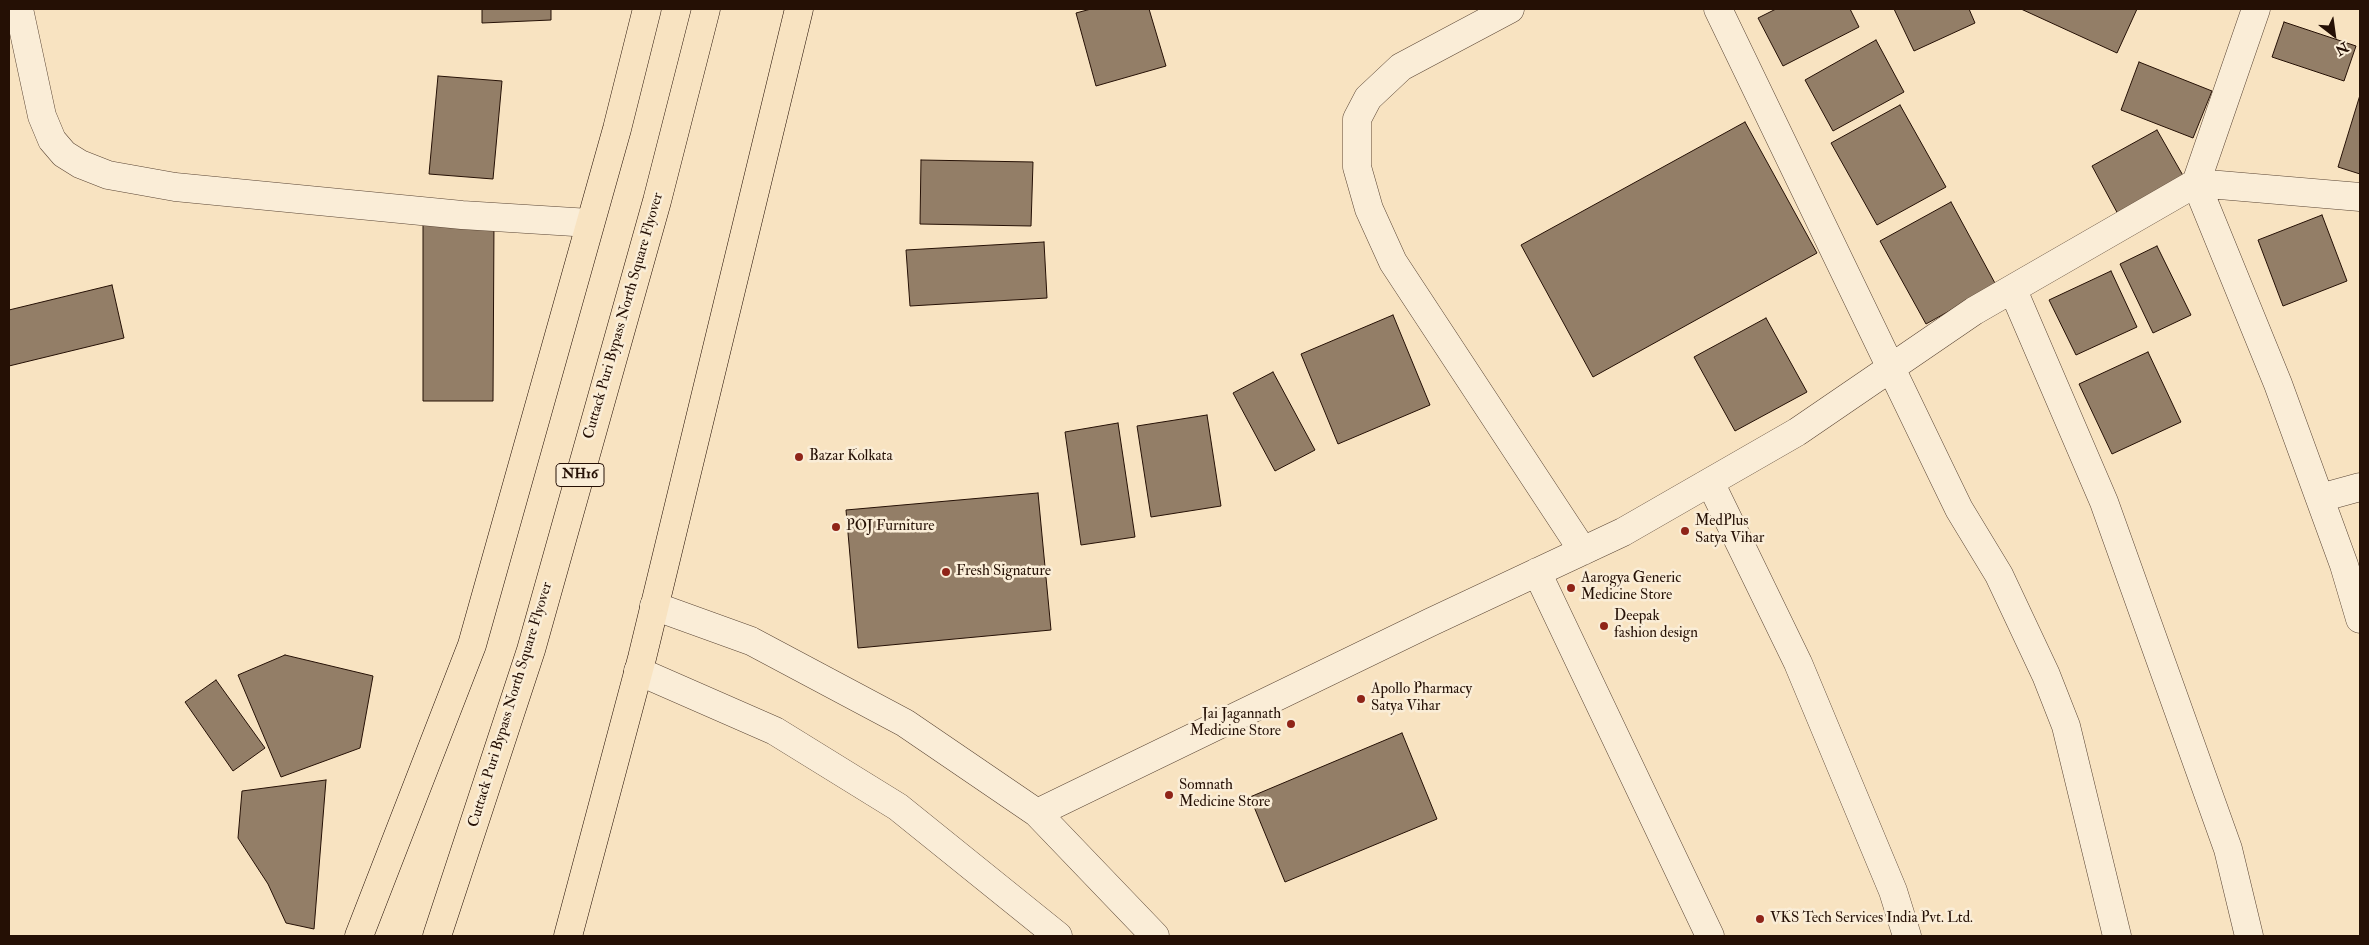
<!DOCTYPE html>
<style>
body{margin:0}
#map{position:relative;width:2369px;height:945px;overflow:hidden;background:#f8e3c1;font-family:"IM FELL Double Pica",serif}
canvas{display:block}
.frame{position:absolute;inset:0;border:10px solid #251005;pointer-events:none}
.north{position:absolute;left:2309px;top:10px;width:50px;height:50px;-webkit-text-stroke:4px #faedd7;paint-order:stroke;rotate:150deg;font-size:14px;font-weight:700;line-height:20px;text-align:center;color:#251005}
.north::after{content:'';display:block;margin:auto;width:18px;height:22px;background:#251005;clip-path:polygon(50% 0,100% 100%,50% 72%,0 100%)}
</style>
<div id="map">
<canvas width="2369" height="945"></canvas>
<div class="frame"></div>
<div class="north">N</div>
</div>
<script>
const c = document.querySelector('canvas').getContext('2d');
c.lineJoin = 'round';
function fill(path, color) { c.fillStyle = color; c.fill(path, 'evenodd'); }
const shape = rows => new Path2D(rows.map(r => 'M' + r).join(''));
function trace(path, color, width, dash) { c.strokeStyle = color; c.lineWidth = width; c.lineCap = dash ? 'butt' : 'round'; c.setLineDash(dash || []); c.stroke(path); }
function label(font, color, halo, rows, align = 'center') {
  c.font = font + ' "IM FELL Double Pica",serif'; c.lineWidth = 5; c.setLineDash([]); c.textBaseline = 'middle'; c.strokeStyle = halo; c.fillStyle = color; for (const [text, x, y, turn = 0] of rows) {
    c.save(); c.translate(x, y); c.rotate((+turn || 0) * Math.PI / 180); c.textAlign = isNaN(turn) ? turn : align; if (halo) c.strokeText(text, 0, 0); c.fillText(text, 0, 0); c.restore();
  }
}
const building = shape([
 [482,9,551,9,551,20,482,23,482,9],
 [1091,9,1149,9,1166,66,1096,86,1076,13,1091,9],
 [1776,9,1850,9,1859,27,1783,66,1758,18,1776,9],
 [1894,9,1969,9,1975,23,1914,51,1894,9],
 [2021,9,2137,9,2117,53,2021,9],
 [2284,22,2356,46,2344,81,2272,57,2284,22],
 [1876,40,1904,92,1833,131,1805,80,1876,40],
 [2139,62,2212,91,2193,138,2121,110,2139,62],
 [438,76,502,81,493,179,429,174,438,76],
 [2360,95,2360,174,2338,167,2360,95],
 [1900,105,1946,187,1877,225,1831,143,1900,105],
 [1745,122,1817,253,1593,377,1521,245,1745,122],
 [2157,130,2185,179,2119,216,2092,166,2157,130],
 [921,160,1033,162,1031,226,920,224,921,160],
 [1951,202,1996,285,1926,324,1880,241,1951,202],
 [2322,215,2347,281,2283,306,2258,240,2322,215],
 [494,220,493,401,423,401,423,221,494,220],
 [1044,242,1047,298,910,306,906,250,1044,242],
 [2157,246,2191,315,2153,333,2120,264,2157,246],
 [2111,271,2137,327,2076,355,2049,300,2111,271],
 [112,285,124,338,9,366,9,310,112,285],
 [1393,315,1430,405,1338,444,1301,354,1393,315],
 [1766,318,1807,392,1735,431,1694,357,1766,318],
 [2148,352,2181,422,2112,454,2079,384,2148,352],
 [1273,372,1315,450,1275,471,1233,393,1273,372],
 [1207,415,1221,506,1151,517,1137,426,1207,415],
 [1118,423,1135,537,1081,545,1065,432,1118,423],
 [1038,493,1051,630,858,648,846,510,1038,493],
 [285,655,373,676,360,748,281,777,238,675,285,655],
 [216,680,265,748,233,771,185,702,216,680],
 [1402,733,1437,819,1285,882,1250,797,1402,733],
 [326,780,314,929,286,923,268,884,238,838,242,791,326,780]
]);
const minor = shape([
 [19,9,42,116,52,140,64,154,80,164,108,175,175,187,462,215,590,223],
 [1510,9,1401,67,1368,98,1357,119,1357,167,1369,209,1393,262,1583,551],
 [1718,9,1943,476,1959,509,1999,575,2046,675,2066,726,2117,936],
 [2256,9,2196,183,2278,384,2344,565,2360,619],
 [2013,290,2104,502,2228,849,2249,936],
 [1710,482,1798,663,1893,891,1907,936],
 [2320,498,2360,487],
 [1537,572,1710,936],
 [654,606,751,641,905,723,1037,813,1155,936],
 [638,671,775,731,898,807,1058,936],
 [1037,813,1431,622,1623,532,1797,432,1974,311,2196,183,2360,197]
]);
const trunk = shape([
 [359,936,472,645,617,129,647,9],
 [437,936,531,650,657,201,706,9],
 [568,936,642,658,799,9]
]);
const markers = [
 [799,457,5,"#8f2418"],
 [836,527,5,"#8f2418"],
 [1685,531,5,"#8f2418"],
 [946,572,5,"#8f2418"],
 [1571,588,5,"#8f2418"],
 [1604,626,5,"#8f2418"],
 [1361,699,5,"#8f2418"],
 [1291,724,5,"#8f2418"],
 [1169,795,5,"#8f2418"],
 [1760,919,5,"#8f2418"]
];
const shields = [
 [580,475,48]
];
const shieldNames = [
 ["NH16",580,475]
];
const streetNames = [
 ["Cuttack Puri Bypass North Square Flyover",624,316,-74],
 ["Cuttack Puri Bypass North Square Flyover",511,705,-73]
];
const poiNames = [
 ["Bazar Kolkata",809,457],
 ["MedPlus",1695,522],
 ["Satya Vihar",1695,539],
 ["POJ Furniture",846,527],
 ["Fresh Signature",956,572],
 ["Aarogya Generic",1581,579],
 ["Medicine Store",1581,596],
 ["Deepak",1614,617],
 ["fashion design",1614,634],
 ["Apollo Pharmacy",1371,690],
 ["Satya Vihar",1371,707],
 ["Jai Jagannath",1281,715,"right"],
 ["Medicine Store",1281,732,"right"],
 ["Somnath",1179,786],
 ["Medicine Store",1179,803],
 ["VKS Tech Services India Pvt. Ltd.",1770,919]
];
fill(building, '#937e67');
trace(building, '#251005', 1);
trace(minor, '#5a4534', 29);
trace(trunk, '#251005', 29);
trace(minor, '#faedd7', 28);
trace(trunk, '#f8e3c1', 28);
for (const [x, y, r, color] of markers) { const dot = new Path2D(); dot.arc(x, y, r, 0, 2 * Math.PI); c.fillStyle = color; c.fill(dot); trace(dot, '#faedd7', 2); }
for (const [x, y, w] of shields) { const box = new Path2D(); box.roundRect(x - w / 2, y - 11.5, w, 23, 4); c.fillStyle = '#faedd7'; c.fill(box); trace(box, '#251005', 1); }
label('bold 14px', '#251005', null, shieldNames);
label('15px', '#251005', '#faedd7', streetNames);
label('15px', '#251005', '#faedd7', poiNames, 'left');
</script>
